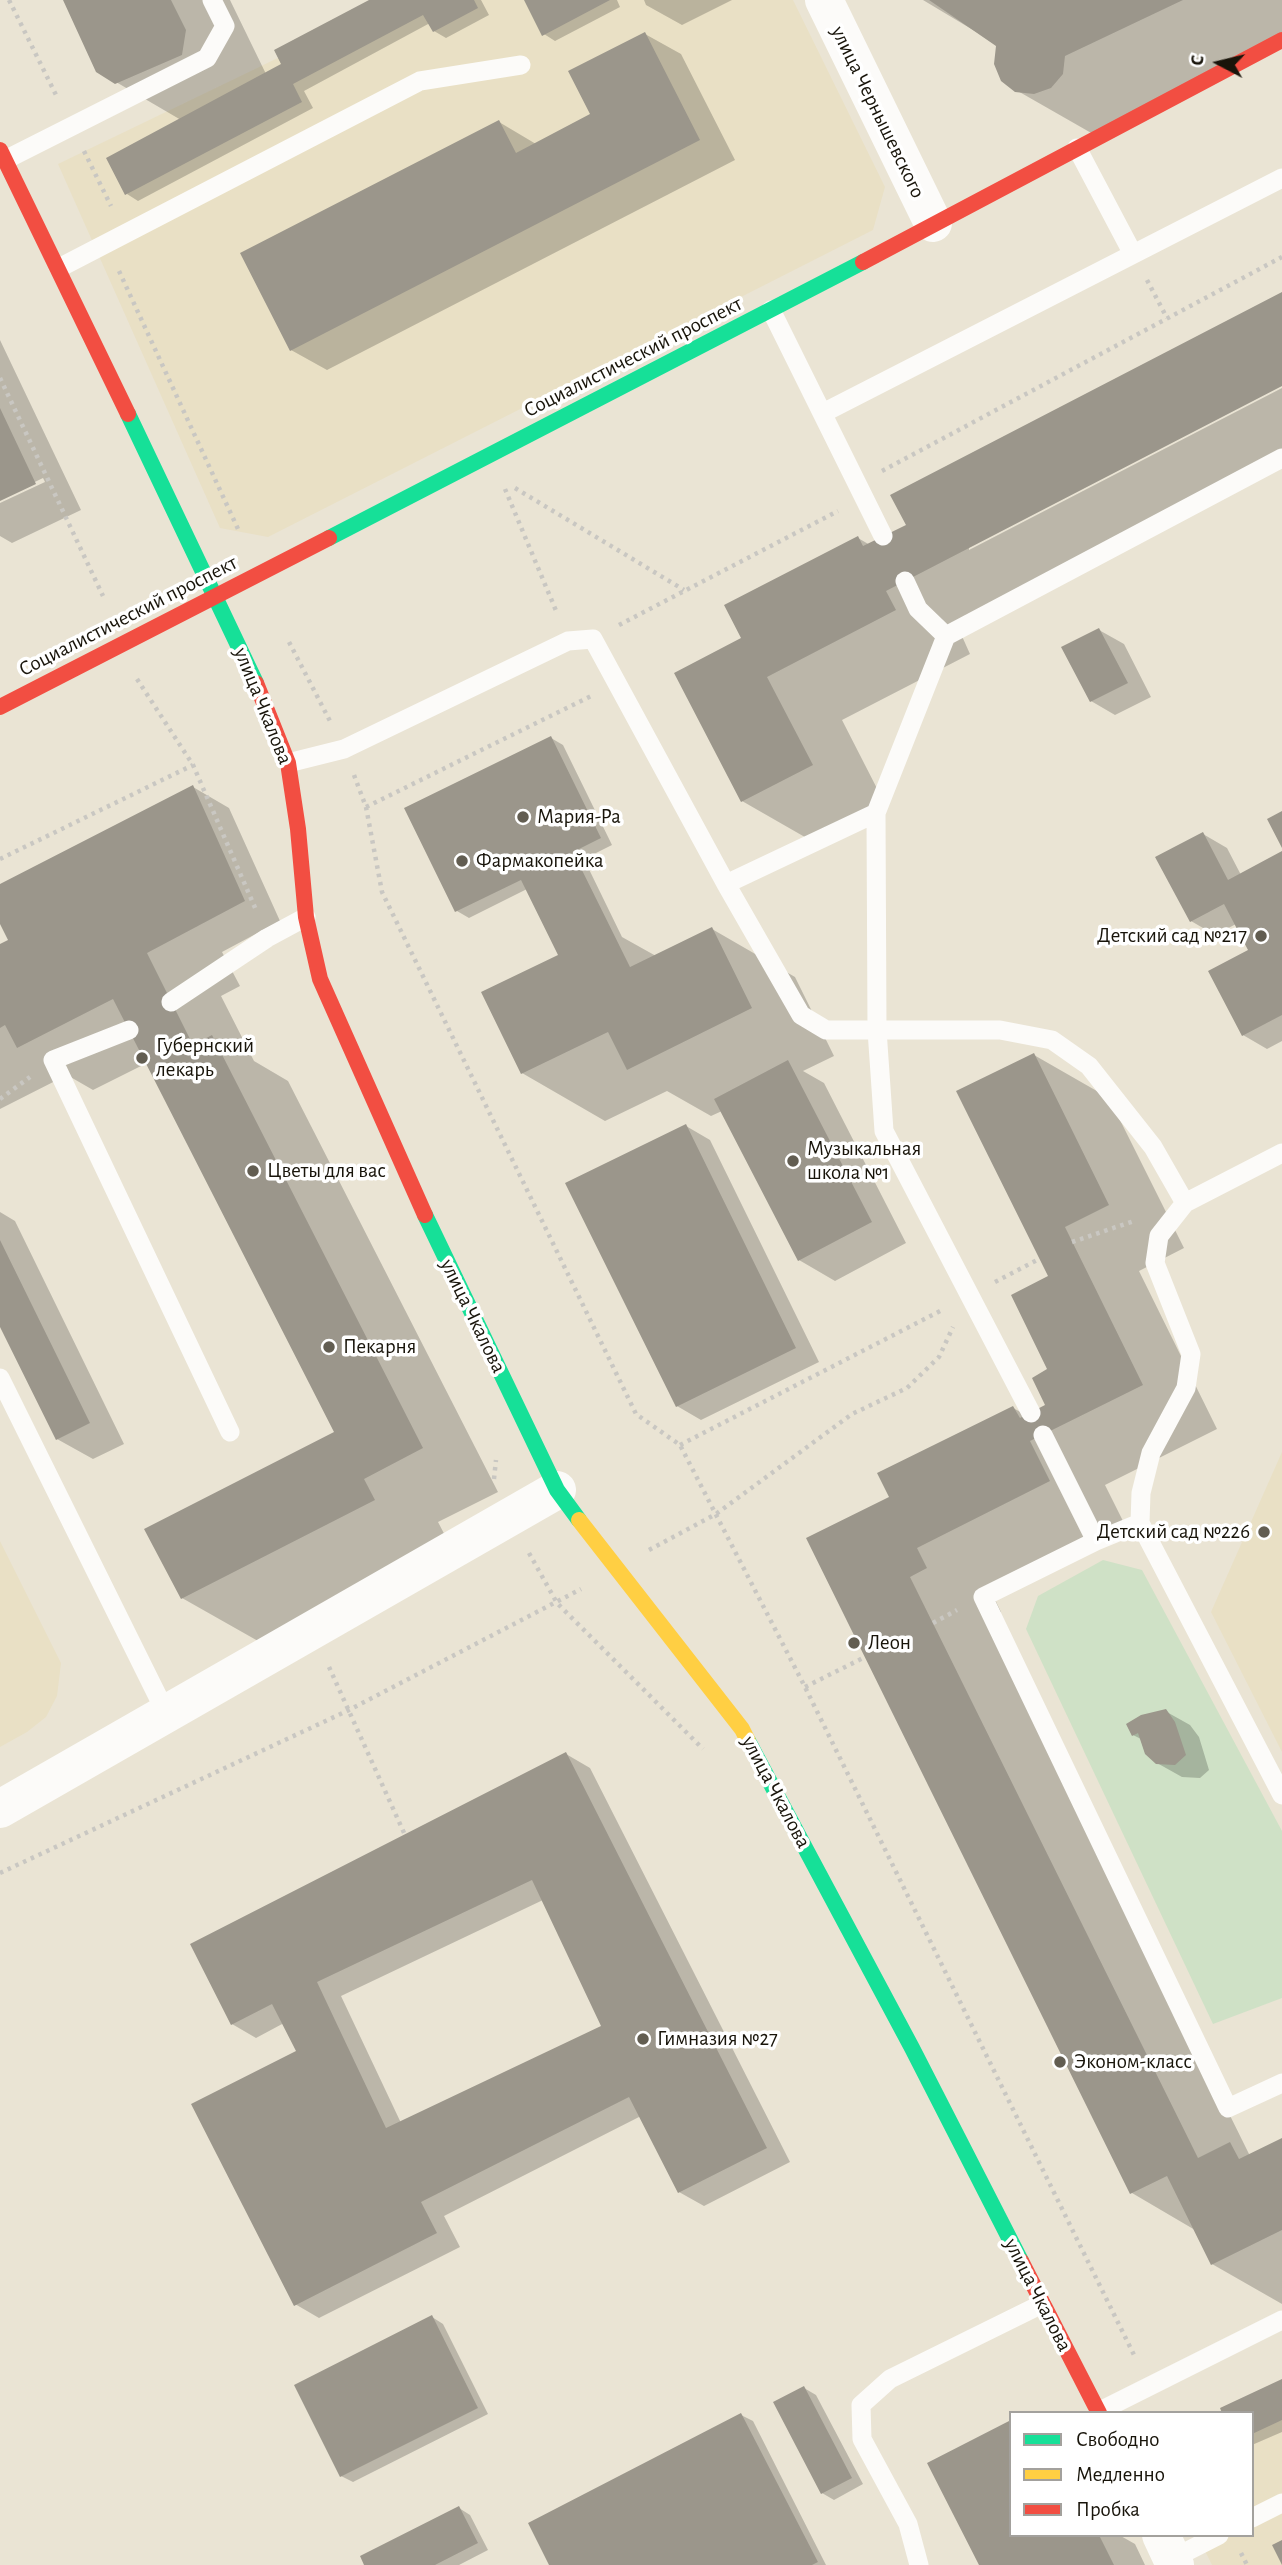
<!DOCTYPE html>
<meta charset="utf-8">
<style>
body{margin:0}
#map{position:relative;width:1282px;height:2565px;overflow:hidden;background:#eae4d4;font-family:"Alegreya Sans",sans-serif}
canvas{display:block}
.legend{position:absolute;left:1009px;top:2411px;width:245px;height:126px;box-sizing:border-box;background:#fff;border:2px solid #a3a19d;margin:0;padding:9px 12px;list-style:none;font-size:21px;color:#18140a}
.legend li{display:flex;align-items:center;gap:14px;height:35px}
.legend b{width:35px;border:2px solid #a3a19d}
.north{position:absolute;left:1184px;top:28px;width:70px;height:70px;-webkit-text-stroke:5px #fff;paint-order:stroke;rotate:277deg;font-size:19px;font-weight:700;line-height:28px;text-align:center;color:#18140a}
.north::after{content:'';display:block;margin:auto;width:24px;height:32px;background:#18140a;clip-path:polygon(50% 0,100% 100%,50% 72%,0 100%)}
</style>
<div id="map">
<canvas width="1282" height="2565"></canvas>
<ul class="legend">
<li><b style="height:9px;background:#16e098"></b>Свободно</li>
<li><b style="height:9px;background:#ffcf43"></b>Медленно</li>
<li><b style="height:9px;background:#f24e42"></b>Пробка</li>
</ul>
<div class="north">С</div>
</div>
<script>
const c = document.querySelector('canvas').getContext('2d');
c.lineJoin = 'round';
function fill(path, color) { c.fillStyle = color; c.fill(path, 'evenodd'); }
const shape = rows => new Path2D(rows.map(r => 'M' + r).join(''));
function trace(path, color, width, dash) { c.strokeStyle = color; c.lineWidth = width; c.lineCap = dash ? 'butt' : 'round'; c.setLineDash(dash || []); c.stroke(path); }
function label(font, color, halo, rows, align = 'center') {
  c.font = font + ' "Alegreya Sans",sans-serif'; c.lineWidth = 7; c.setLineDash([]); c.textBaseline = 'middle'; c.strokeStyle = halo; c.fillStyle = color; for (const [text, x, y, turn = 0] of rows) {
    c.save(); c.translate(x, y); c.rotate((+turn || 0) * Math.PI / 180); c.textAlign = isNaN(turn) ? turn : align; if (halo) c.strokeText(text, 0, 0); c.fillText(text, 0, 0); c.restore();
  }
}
const built = shape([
 [398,0,793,0,885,187,873,230,268,537,220,528,58,164],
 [1282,1452,1282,1752,1211,1612],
 [0,1541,61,1663,57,1696,46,1717,27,1732,0,1747],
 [1282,2411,1282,2565,1212,2565,1197,2535,1252,2535,1252,2425]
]);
const green = shape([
 [1103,1560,1142,1570,1282,1831,1282,1998,1213,2024,1026,1629,1038,1596]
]);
const shadow = shape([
 [65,0,230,0,266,74,284,65,372,0,481,0,489,15,446,38,434,31,430,23,304,91,313,108,138,201,127,194,181,120,116,82],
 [526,0,617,0,620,7,555,41,544,34],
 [644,0,732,0,682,25,646,5],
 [923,0,1282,0,1282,32,1093,134,1016,90,998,45],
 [645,34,681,54,735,160,327,370,291,350,499,122,536,144,593,115],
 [1282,294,1282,384,969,546,969,550,1282,388,1282,468,961,634,970,654,842,720,887,808,817,844,742,801,744,639,858,538,870,545,908,525],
 [0,340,81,510,12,543,0,536,0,503,45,482,43,478,0,499],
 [1099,630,1124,644,1151,697,1115,715,1091,701],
 [551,738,563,745,612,845,584,859,622,937,656,956,712,929,795,977,834,1056,803,1071,824,1083,906,1243,835,1281,799,1260,722,1111,711,1116,667,1091,605,1121,522,1073,560,955,527,889,469,918,457,911],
 [193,787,229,808,280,921,222,952,240,986,221,996,254,1061,288,1081,498,1492,438,1522,449,1543,258,1641,182,1598,336,1432,147,1063,93,1090,67,1075,0,1109,0,946,12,940,0,920,0,886],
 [1203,834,1227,848,1241,875,1282,853,1282,1041,1267,1049,1243,1035,1250,951,1236,924,1215,935,1191,921],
 [1034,1055,1109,1098,1184,1248,1139,1271,1217,1429,1105,1485,1125,1525,991,1591,1001,1612,985,1620,1250,2156,1282,2140,1282,2304,1212,2264,1195,2230,1132,2193,809,1539,892,1497,1013,1408,1028,1416,1047,1406,1050,1277],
 [686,1126,710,1140,819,1362,701,1420,677,1406],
 [0,1212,15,1221,124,1444,93,1459,57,1439,0,1323],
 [1165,1711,1190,1725,1199,1737,1209,1770,1200,1778,1182,1777,1157,1763,1143,1740,1133,1735],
 [566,1754,590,1768,790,2162,704,2206,679,2192,641,2116,444,2216,460,2247,319,2318,295,2304,299,2052,284,2023,256,2038,232,2024],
 [543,1900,603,2027,401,2123,341,1996],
 [432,2317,443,2324,488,2414,353,2482,341,2476],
 [1282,2381,1282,2432,1252,2445,1252,2413],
 [804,2388,816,2395,863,2484,834,2500,822,2493],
 [741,2415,753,2421,826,2565,551,2565],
 [459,2508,470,2515,488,2550,459,2565,366,2565],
 [1011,2535,1119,2535,1135,2544,1145,2565,981,2565]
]);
const building = shape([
 [63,0,171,0,186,30,182,55,115,84,96,72],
 [369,0,474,0,478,8,433,32,423,15,293,84,302,102,125,195,106,158,281,64,274,50],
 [524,0,610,0,542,36],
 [929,0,1183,0,1065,56,1063,74,1051,88,1034,94,1015,92,1001,81,994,64,996,46],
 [645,32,700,140,290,351,240,253,499,120,516,153,590,114,568,71],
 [1282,292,1282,386,886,591,896,610,767,677,813,765,741,802,674,673,741,638,724,605,858,536,863,546,906,525,890,495],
 [0,408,36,484,0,501],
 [1099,628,1128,683,1090,702,1061,647],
 [551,736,601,838,573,852,630,967,712,927,752,1008,627,1070,608,1032,521,1074,481,992,558,955,521,880,455,912,404,808],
 [193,785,245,901,147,953,193,1045,212,1035,423,1448,364,1479,375,1500,181,1599,144,1529,334,1432,113,999,17,1048,5,1025,0,1028,0,944,8,940,0,924,0,884],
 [1282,811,1282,848,1267,819],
 [1203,832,1228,880,1282,851,1282,1015,1242,1036,1208,971,1248,950,1224,904,1190,922,1155,857],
 [1034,1053,1109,1205,1065,1227,1143,1385,1030,1441,1050,1481,917,1548,927,1568,910,1577,1198,2158,1230,2142,1239,2159,1282,2138,1282,2230,1211,2265,1167,2176,1130,2194,806,1538,889,1497,877,1473,1013,1406,1020,1418,1045,1405,1032,1378,1047,1369,1011,1295,1048,1276,956,1091],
 [788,1060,872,1222,798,1261,714,1099],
 [686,1124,796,1348,676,1407,565,1183],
 [0,1240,90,1423,56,1440,0,1327],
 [1166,1709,1175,1722,1186,1755,1175,1765,1156,1764,1145,1754,1138,1733,1132,1736,1126,1724,1141,1715],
 [566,1752,767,2148,678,2193,629,2097,421,2202,437,2233,294,2306,191,2104,296,2051,272,2004,231,2025,190,1944],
 [532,1880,601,2026,386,2128,317,1982],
 [432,2315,478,2408,340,2477,294,2385],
 [1282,2379,1282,2420,1252,2434,1252,2413,1222,2413,1220,2408],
 [804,2386,852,2478,821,2494,773,2402],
 [741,2413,818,2562,812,2565,549,2565,528,2523],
 [1011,2420,1011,2535,1099,2535,1114,2565,979,2565,927,2463],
 [459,2506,478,2543,435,2565,364,2565,360,2556],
 [1282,2540,1282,2565,1272,2545]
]);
const path = shape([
 [9,0,58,99],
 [84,151,111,206],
 [119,271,238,529],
 [1147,280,1167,318],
 [0,378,103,596],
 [882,471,1282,257],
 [515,488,684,590],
 [505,489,557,613],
 [619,625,838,511],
 [289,642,331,723],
 [137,679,193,765,256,910],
 [354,775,366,807,382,892,636,1414,680,1445,805,1687,1136,2359],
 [366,807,591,696],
 [0,859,193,765],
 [0,1099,30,1077],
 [1072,1242,1134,1221],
 [995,1282,1039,1259],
 [680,1445,944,1309],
 [494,1479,496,1460],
 [649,1550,716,1514,852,1414,907,1388,939,1357,953,1327],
 [529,1553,557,1603,703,1749],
 [933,1623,957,1610],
 [329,1667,405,1835],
 [805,1687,865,1657],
 [0,1873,347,1711,581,1589],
 [1241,2553,1247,2565]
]);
const lane = shape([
 [1077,148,1133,254],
 [5,160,207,58,225,26,212,0],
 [59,268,420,81,521,65],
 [771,310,883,536],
 [823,413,1282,178],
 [905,581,918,609,946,636],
 [288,763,344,749,568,641,593,639,726,884,801,1015,826,1030,1000,1030,1052,1040,1089,1066,1153,1147,1185,1203],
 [876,813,877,1030,884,1131,1031,1413],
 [726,884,876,813,946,636,1282,458],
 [171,1002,267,938,306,917],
 [129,1030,53,1060,230,1432],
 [1282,1153,1185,1203,1159,1236,1155,1263,1191,1354,1186,1388,1151,1453,1141,1493,1140,1523,1282,1795],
 [0,1378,166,1713],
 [1043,1435,1096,1541],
 [1140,1523,1096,1541,983,1597,1228,2108,1282,2083],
 [1098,2412,1282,2320],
 [1252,2518,1282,2503],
 [1172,2559,1219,2535],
 [919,2565,908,2524,862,2439,861,2405,890,2379,1042,2304]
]);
const street = shape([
 [824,0,933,223],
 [0,1809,557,1490],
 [1161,2535,1175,2565]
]);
const fast = shape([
 [128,414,256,683],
 [329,538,863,262],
 [425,1215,557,1490,579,1520],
 [748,1741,912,2048,1021,2261]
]);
const slow = shape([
 [579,1520,742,1729,748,1741]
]);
const jam = shape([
 [0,150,128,414],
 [863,262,1282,40],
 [256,683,288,763,298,829,306,917,320,979,425,1215],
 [0,707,329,538],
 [1021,2261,1099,2413]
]);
const markers = [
 [523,817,7,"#625d51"],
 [462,861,7,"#625d51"],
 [1261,936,7,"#625d51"],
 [142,1058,7,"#625d51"],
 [793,1161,7,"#625d51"],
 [253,1171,7,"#625d51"],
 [329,1347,7,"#625d51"],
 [1264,1532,7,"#625d51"],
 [854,1643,7,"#625d51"],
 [643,2039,7,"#625d51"],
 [1060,2062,7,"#625d51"]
];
const streetNames = [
 ["улица Чернышевского",878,112,64],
 ["Социалистический проспект",633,357,-27],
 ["Социалистический проспект",128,616,-27],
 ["улица Чкалова",263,706,68],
 ["улица Чкалова",473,1316,64],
 ["улица Чкалова",776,1792,62],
 ["улица Чкалова",1038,2295,63]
];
const poiNames = [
 ["Мария-Ра",537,817],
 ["Фармакопейка",476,861],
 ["Детский сад №217",1247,936,"right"],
 ["Губернский",156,1046],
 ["лекарь",156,1070],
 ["Музыкальная",807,1149],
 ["школа №1",807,1173],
 ["Цветы для вас",267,1171],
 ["Пекарня",343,1347],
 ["Детский сад №226",1250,1532,"right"],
 ["Леон",868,1643],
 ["Гимназия №27",657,2039],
 ["Эконом-класс",1074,2062]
];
fill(built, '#e9e0c5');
fill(green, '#cfe1c6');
fill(shadow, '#0003');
fill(building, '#9b968b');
trace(path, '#c9c7c2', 4.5, [3.5, 5]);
trace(lane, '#fcfbf9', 19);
trace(street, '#fcfbf9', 38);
trace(fast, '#16e098', 16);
trace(slow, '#ffcf43', 16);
trace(jam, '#f24e42', 16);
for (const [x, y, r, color] of markers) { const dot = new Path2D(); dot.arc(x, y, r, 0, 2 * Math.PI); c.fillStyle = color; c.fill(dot); trace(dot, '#fff', 2.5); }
label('21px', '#18140a', '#fff', streetNames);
label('21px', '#18140a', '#fff', poiNames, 'left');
</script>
